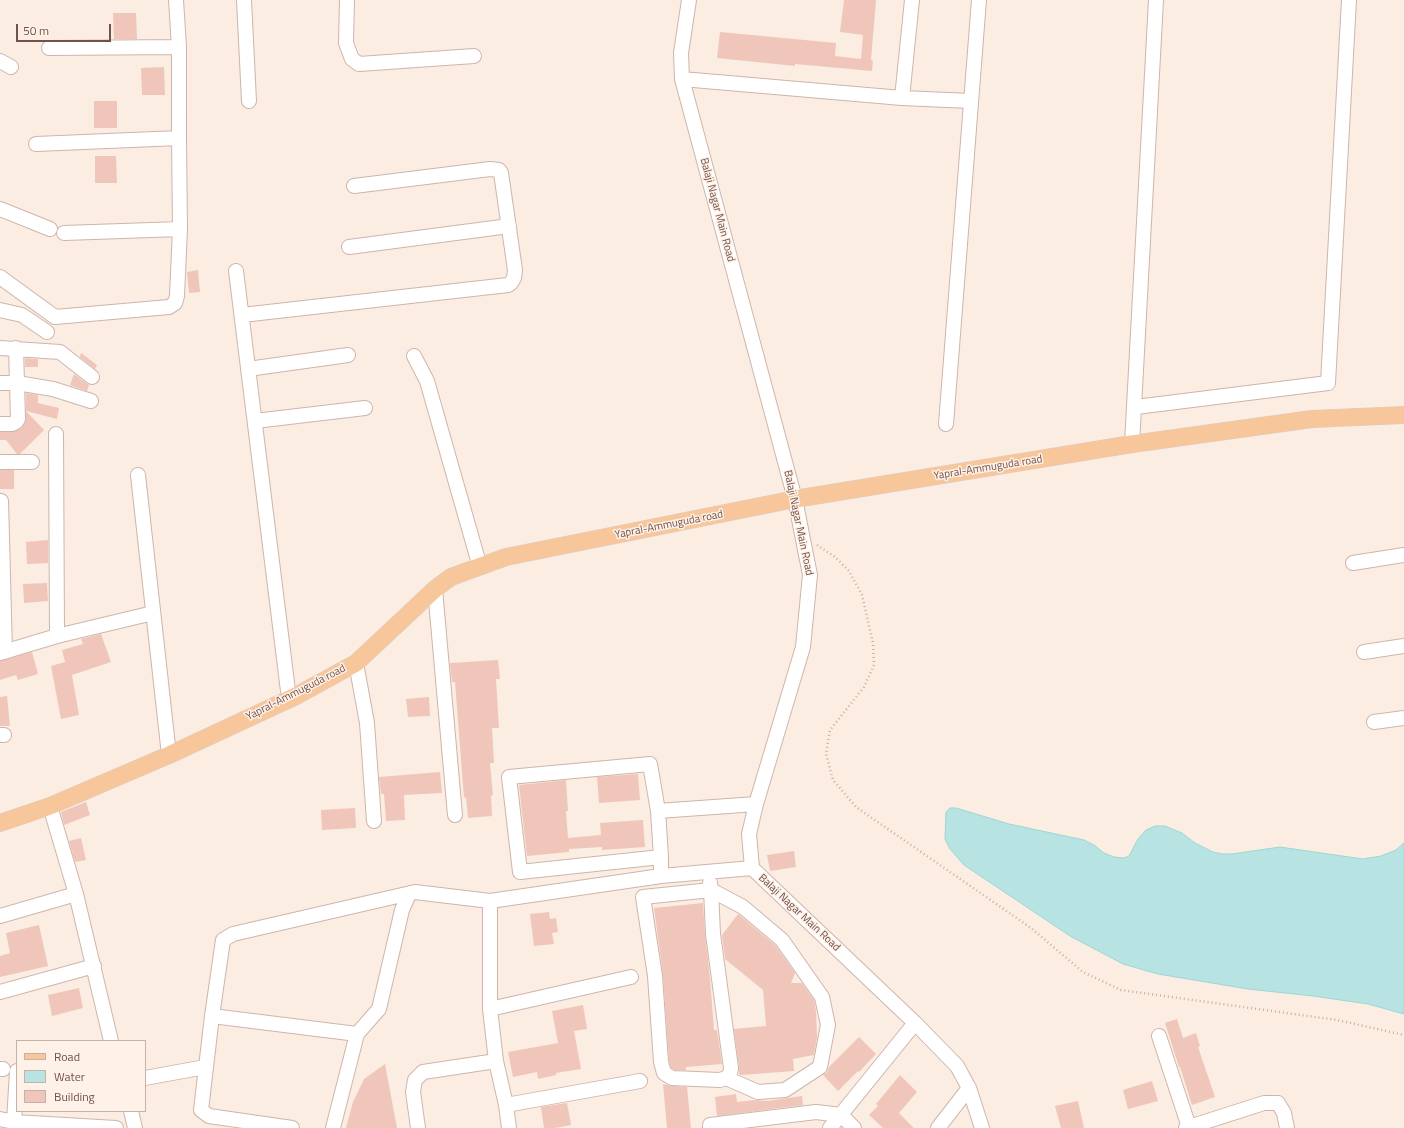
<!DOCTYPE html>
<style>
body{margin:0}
#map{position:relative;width:1404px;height:1128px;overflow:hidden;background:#fbede1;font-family:"Titillium Web",sans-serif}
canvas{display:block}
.legend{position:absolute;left:16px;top:1040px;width:130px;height:72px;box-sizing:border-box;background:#fef1e7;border:1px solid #c6b1a8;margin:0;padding:5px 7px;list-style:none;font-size:12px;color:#715149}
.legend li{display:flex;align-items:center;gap:8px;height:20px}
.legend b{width:20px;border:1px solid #c6b1a8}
.scale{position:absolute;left:16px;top:24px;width:95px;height:18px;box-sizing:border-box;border:2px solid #715149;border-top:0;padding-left:5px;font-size:12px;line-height:14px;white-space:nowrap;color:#715149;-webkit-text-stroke:3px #fef1e7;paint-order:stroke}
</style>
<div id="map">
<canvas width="1404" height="1128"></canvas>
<ul class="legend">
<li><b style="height:5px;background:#f8c69b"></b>Road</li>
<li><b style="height:11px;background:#b7e4e3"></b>Water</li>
<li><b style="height:11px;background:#f0c6ba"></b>Building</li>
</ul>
<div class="scale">50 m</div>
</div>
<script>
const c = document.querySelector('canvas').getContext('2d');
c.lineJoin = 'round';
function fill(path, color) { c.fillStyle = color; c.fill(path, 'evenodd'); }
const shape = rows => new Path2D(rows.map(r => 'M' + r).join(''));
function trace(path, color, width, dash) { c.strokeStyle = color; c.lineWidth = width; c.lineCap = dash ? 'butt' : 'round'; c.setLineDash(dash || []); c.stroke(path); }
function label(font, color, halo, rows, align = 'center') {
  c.font = font + ' "Titillium Web",sans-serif'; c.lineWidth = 3; c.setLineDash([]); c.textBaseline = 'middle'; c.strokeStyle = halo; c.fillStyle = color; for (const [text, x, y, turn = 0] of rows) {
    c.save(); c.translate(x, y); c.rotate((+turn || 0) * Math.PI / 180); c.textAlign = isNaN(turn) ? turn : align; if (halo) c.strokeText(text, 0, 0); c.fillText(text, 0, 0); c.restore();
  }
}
const water = shape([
 [950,808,956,808,1009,824,1084,840,1094,845,1104,853,1114,857,1124,858,1129,856,1138,839,1146,830,1155,826,1165,826,1182,833,1195,843,1213,852,1222,854,1232,854,1280,847,1363,859,1381,856,1396,850,1404,843,1404,1014,1368,1004,1313,996,1248,989,1158,974,1123,964,1070,936,964,865,950,849,945,839,946,812,950,808]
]);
const building = shape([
 [844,0,876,0,871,60,873,61,872,71,795,64,795,66,717,58,720,32,836,43,835,56,861,59,863,35,840,32],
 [113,13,136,13,137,39,114,39],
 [164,67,165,95,142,95,141,68],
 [94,101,117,101,117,128,94,128],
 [95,156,116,156,117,183,95,183],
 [198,270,200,292,189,293,187,272],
 [81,353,97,365,95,369,80,357],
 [25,358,38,359,38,367,25,367],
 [74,374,89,385,87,391,70,385],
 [26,393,38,395,38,403,59,408,57,419,26,411],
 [26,411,44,430,20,454,17,454,6,440,0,440,0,432,12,432,20,429,25,423],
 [0,470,14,470,14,489,0,489],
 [48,540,48,563,27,564,26,542],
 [47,583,48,601,24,603,23,584],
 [101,634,111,662,72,675,79,715,61,719,51,666,65,662,62,650,83,644,81,639],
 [32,652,38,674,18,680,16,675,0,680,0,661],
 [498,660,500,679,496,679,499,728,492,728,494,763,490,763,493,795,491,796,492,816,468,818,466,797,464,798,455,682,452,682,450,663],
 [7,696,10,726,0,726,0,697],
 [429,697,430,716,408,717,406,699],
 [440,772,442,793,404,795,405,820,386,821,384,794,381,794,379,777],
 [638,774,640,800,599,803,597,777],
 [566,780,568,811,566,811,568,838,601,835,600,823,643,820,645,847,602,850,602,847,569,849,569,852,527,856,519,785],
 [86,802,90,815,64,825,61,812],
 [355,808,356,828,322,830,321,810],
 [81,838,86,860,75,862,69,841],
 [794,851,796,867,770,871,767,855],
 [703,903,705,934,710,978,714,1030,717,1030,722,1064,686,1067,686,1070,675,1070,671,1068,669,1061,663,975,654,908],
 [549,912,550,919,556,918,558,932,552,933,554,944,534,946,530,914],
 [738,914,776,946,795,973,791,983,802,983,814,1000,816,1011,817,1037,814,1055,793,1059,794,1071,741,1075,739,1074,739,1067,734,1029,766,1026,763,990,725,959,722,935],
 [39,925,48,966,0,977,0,956,10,953,6,933],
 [79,988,83,1008,52,1016,48,995],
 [583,1005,587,1029,574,1031,581,1069,556,1073,556,1075,538,1079,537,1072,513,1077,508,1052,558,1043,552,1011],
 [1177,1019,1183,1038,1196,1033,1200,1046,1198,1047,1215,1097,1192,1105,1180,1067,1179,1067,1165,1023],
 [859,1037,876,1054,859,1072,858,1071,838,1091,823,1075,827,1072,829,1067],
 [385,1064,397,1128,346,1128,353,1102,364,1079],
 [900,1075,917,1092,899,1113,914,1128,883,1128,869,1115,878,1106,876,1104],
 [1152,1081,1158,1101,1128,1109,1123,1090],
 [663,1084,672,1086,687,1087,691,1128,667,1128],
 [736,1094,737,1102,755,1100,767,1101,802,1096,803,1105,717,1116,715,1097],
 [1078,1101,1084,1128,1061,1128,1055,1106],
 [567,1103,571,1125,555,1128,544,1128,541,1107]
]);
const path = shape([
 [817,545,835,557,849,571,862,595,873,643,874,665,864,687,830,730,826,754,833,780,856,807,1031,928,1083,972,1121,990,1337,1020,1404,1035]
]);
const minor = shape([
 [244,0,249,101],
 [347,0,346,43,352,59,359,64,474,56],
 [689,0,681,53,682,79,795,499,810,575,803,647,756,804,749,834,752,868,915,1023,957,1066,969,1088,982,1128],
 [49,48,179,47],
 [0,61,11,67],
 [682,79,902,98,971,101],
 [902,98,912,0],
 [36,144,179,138],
 [0,209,50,229],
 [64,233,180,229],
 [349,247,509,226],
 [236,271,289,699],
 [0,277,55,317,169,307,175,303,177,296,180,229,179,138,179,47,176,0],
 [0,310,22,315,47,332],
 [242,315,508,285,511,283,514,278,515,270,501,173,499,170,490,169,354,186],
 [0,348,60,352,92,377],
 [414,356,427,381,480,567],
 [248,369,348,355],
 [0,383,17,383,53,389,91,401],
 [1136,407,1328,383,1349,0],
 [255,421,365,408],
 [0,424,12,424,16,422,18,419,16,348],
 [946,424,979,0],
 [56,434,57,636],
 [1132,444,1156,0],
 [0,462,32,462],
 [138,475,169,755],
 [0,501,1,501,5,652],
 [1353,563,1404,555],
 [435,589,455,815],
 [1364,652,1404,646],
 [0,653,57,636,153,613],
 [356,663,367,723,374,821],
 [1374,722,1404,718],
 [0,735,4,735],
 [50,806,76,894,111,1041],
 [658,811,756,804],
 [661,857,520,872,509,777,650,764,658,811,661,857,661,876],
 [710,883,711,890,743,907,782,940,822,997,828,1025,820,1067,785,1090,758,1092,726,1078],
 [711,890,713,934,731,1068,730,1074,726,1078,720,1080,672,1078,664,1073,661,1062,655,976,643,897,711,890],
 [0,916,76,894],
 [0,992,94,966],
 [490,1009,631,977],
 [212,1016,357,1034],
 [1159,1036,1189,1127],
 [496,1061,506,1105],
 [0,1069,3,1069],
 [145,1078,205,1067],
 [131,1111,135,1128],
 [0,1119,14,1122,116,1128],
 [14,1122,17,1071],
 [292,1128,209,1116,201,1110,212,1016,223,940,233,934,415,892,490,901,661,876,752,868],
 [333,1128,357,1034,379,1009,402,910,409,894],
 [418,1128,413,1092,415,1080,423,1072,496,1061,490,1009,490,901],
 [509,1128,506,1105,640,1081],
 [710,1128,710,1125,816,1112,841,1115,854,1128],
 [830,1128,915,1023],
 [938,1128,969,1088],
 [1186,1128,1264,1103,1278,1103,1284,1113,1287,1128]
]);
const major = shape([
 [0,823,50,806,169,755,296,696,356,663,435,589,451,577,506,557,795,499,1132,444,1312,419,1404,415]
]);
const streetNames = [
 ["Balaji Nagar Main Road",717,210,75],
 ["Yapral-Ammuguda road",988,468,-9],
 ["Balaji Nagar Main Road",798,523,78],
 ["Yapral-Ammuguda road",669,525,-11],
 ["Yapral-Ammuguda road",296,693,-27],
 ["Balaji Nagar Main Road",799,913,43]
];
fill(water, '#b7e4e3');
trace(water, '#9dd5d5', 1);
fill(building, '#f0c6ba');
trace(minor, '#ceb5ac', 16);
trace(major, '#d7cecc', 18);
trace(path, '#d4aa9d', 2.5, [1, 3]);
trace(minor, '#fff', 14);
trace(major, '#f8c69b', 17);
label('11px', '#715149', '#fef1e7', streetNames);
</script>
